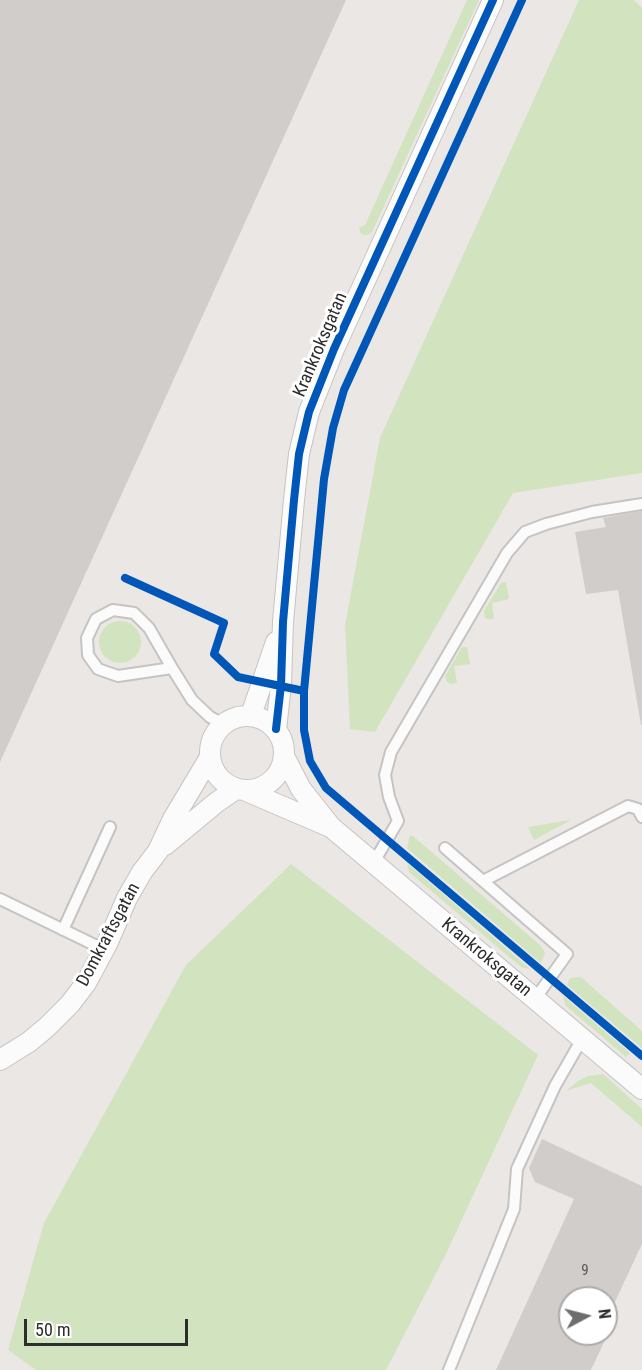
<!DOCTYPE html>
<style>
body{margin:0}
#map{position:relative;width:642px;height:1370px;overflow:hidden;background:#ebe7e4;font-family:"Roboto Condensed",sans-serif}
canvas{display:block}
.north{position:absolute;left:558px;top:1286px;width:60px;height:60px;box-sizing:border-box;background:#fff;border:2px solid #ababab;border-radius:50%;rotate:83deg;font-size:16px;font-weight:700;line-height:24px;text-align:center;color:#2d2d2d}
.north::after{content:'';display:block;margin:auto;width:21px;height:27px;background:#706e6d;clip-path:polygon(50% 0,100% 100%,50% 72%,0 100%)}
.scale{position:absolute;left:24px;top:1319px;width:164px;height:27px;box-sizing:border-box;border:3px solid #2d2d2d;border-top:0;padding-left:8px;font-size:18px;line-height:21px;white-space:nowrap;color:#2d2d2d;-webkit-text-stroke:4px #fff;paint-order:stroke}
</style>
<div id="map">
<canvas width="642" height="1370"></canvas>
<div class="north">N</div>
<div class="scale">50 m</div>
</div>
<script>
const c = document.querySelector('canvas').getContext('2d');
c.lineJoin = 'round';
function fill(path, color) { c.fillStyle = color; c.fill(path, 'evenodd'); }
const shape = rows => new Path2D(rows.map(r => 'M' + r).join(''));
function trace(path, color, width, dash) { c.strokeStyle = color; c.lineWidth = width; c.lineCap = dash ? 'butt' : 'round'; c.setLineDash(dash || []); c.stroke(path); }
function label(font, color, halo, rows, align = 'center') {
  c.font = font + ' "Roboto Condensed",sans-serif'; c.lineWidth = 6; c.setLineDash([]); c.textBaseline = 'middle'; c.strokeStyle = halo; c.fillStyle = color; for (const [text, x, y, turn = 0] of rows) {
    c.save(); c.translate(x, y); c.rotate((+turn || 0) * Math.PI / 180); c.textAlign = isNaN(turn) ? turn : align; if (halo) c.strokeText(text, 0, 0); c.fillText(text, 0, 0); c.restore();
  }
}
const green = shape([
 [467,0,479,0,372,232,367,235,361,234,359,228,365,225],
 [579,0,634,0,642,8,642,473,513,493,375,732,350,729,345,625,380,438],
 [506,582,509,599,492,603,494,619,489,619,485,618,484,611,501,583],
 '99 642a21 21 0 1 1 42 0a21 21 0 1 1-42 0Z',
 [462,647,467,647,470,664,454,666,457,683,450,684,447,682,445,676],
 [571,820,534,840,528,827],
 [410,835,413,836,540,945,545,953,541,963,407,848],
 [407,863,530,969,521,967,409,872],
 [291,864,538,1055,446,1254,386,1370,36,1370,8,1350,44,1223,186,965],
 [581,977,642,1031,642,1048,567,985,570,978],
 [563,996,630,1053,626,1057,565,1005],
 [603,1074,642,1109,642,1127,591,1083,566,1091,578,1081,588,1076]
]);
const building = shape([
 [0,0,346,0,0,762],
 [642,511,642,725,641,725,618,590,586,594,575,532,606,527,603,518],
 [542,1139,642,1186,642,1244,606,1321,606,1298,570,1298,570,1334,600,1334,599,1337,605,1340,591,1370,496,1370,574,1199,535,1182,529,1168]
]);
const service = shape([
 [113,610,134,613,149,628,172,668,118,676,98,669,88,655,87,638,96,619,113,610],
 [172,668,192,700,210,717,223,724],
 [445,848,567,954,535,999],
 [374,862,398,821,389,797,385,775,391,752,507,553,525,532,546,524,592,512,642,504],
 [483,881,628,806,638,809,642,817],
 [0,899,105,950],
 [63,930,110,827],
 [449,1370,514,1209,517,1169,555,1086,582,1039]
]);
const minor = shape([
 [251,715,276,642],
 '210 753a37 37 0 1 1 74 0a37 37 0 1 1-74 0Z',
 [276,729,281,685,283,622,294,500,299,454,309,412,334,349,493,0],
 [284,756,301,789,331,827,642,1089],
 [244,790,328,826],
 [165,845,217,802,236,789],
 [0,1060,29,1042,47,1027,70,1004,86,983,107,944,127,898,142,872,158,851,173,819,210,757]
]);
const cycleway = shape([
 [522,0,344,390,333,428,324,479,304,691,304,730,310,761,326,788,642,1056],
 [125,578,224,623,214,654,238,677,304,691],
 [276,729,281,685,283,622,294,500,299,454,309,412,334,349,493,0]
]);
const numberNames = [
 ["9",585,1271]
];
const streetNames = [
 ["Krankroksgatan",321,345,-67],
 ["Domkraftsgatan",109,935,-62],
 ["Krankroksgatan",486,958,40]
];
fill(green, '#d2e3bf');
fill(building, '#d0cdcb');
trace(service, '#c5c4c3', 14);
trace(minor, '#c5c4c3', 22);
trace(service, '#fcfbfb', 10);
trace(minor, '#fcfbfb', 20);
trace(cycleway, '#0057b8', 8);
label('15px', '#585756', null, numberNames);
label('18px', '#2d2d2d', '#fff', streetNames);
</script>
